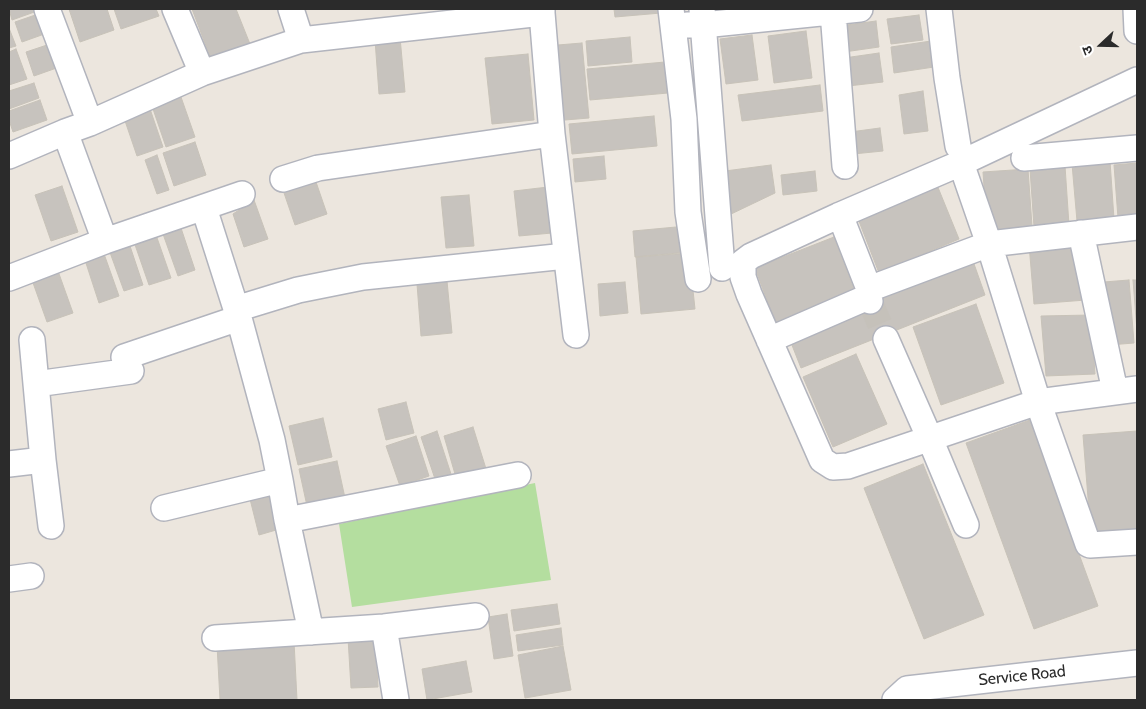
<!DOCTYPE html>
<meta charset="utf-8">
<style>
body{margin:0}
#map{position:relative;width:1146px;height:709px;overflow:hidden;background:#ece6de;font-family:Cabin,"Noto Sans Devanagari",sans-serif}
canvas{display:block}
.frame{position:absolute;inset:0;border:10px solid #2b2b2b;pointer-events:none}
.north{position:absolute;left:1076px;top:20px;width:50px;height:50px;-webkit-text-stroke:4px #fff;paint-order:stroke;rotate:249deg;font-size:14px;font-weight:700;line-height:20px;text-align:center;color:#2b2b2b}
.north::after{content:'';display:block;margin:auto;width:18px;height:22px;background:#2b2b2b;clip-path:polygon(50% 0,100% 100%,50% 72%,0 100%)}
</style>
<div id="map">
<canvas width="1146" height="709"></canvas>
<div class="frame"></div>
<div class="north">उ</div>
</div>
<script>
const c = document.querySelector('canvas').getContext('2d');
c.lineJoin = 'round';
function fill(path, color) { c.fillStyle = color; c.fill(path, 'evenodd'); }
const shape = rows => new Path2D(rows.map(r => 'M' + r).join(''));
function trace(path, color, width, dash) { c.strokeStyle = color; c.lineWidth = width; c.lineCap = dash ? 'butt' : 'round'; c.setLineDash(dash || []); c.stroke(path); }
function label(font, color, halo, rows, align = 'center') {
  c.font = font + ' Cabin,sans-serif'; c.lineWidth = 5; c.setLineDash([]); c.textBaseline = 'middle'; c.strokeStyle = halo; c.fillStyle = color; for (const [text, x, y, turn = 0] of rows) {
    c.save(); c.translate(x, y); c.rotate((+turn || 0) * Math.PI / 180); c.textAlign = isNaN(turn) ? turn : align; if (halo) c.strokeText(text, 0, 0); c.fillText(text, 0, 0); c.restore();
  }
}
const green = shape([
 [535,483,551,580,352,607,339,524]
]);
const building = shape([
 [9,9,40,9,40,10,12,20,9,9],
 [69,9,107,9,114,30,80,42,69,9],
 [114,9,156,9,159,16,121,29,114,9],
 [192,9,236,9,250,44,211,59,192,9],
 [614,9,661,9,661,13,615,17,614,9],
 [44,12,50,32,22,42,15,22,44,12],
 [919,15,923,40,891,44,887,19,919,15],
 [876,21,879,47,844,52,840,26,876,21],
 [9,28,16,46,9,48,9,28],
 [806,31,812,78,774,83,768,36,806,31],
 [752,35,758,80,726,84,720,39,752,35],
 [400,37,405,92,379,94,375,40,400,37],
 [630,37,632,62,588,66,586,41,630,37],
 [931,41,934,67,894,73,891,47,931,41],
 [56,42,65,65,34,76,26,52,56,42],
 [582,43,589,118,553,121,546,46,582,43],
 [16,49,27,79,9,85,9,52,16,49],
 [879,53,883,82,848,86,844,58,879,53],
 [528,54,534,120,492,124,485,58,528,54],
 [665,62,668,93,590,100,587,69,665,62],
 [34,83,39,98,9,109,9,91,34,83],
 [820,85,823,111,742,121,738,95,820,85],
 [923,91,928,131,904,134,899,95,923,91],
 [181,97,195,137,166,147,152,106,181,97],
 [40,100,47,120,13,132,9,120,9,111,40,100],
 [148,103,163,147,137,156,122,112,148,103],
 [654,116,657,146,572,154,569,124,654,116],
 [880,128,883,151,853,154,850,132,880,128],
 [195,142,206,175,174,186,163,153,195,142],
 [157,155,169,190,157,194,145,160,157,155],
 [604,156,606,179,575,182,573,159,604,156],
 [1110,161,1114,219,1077,221,1072,164,1110,161],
 [1137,163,1137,216,1118,218,1114,165,1137,163],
 [771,165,775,193,729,215,725,171,771,165],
 [1065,166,1069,225,1034,227,1030,169,1065,166],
 [1028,169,1032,226,987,230,983,172,1028,169],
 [815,171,817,191,783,195,781,175,815,171],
 [315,179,327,214,295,225,283,190,315,179],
 [937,185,959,239,879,273,857,216,937,185],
 [62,186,78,232,51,241,35,195,62,186],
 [548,187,552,233,519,236,514,191,548,187],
 [469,195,474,246,446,248,441,197,469,195],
 [254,200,268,239,244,247,233,214,254,200],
 [687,226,689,252,635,257,633,231,687,226],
 [181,228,195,270,178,276,163,234,181,228],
 [155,232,171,278,149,285,133,239,155,232],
 [834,237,857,297,777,327,755,268,834,237],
 [128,240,143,285,124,291,108,247,128,240],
 [1029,244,1079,247,1086,300,1034,304,1029,244],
 [103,251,119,296,99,303,84,257,103,251],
 [689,253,695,309,641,314,636,257,689,253],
 [973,261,985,295,801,368,788,335,973,261],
 [58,271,73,313,47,322,32,280,58,271],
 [1129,280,1134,343,1109,345,1104,282,1129,280],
 [1133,280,1137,280,1137,331,1133,280],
 [447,281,452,333,421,336,417,284,447,281],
 [625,282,628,313,600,316,598,284,625,282],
 [976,304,1004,383,941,405,913,327,976,304],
 [1091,315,1095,374,1046,376,1041,316,1091,315],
 [856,354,887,424,833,447,803,377,856,354],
 [406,402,414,433,386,440,378,409,406,402],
 [323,418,332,457,298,465,289,426,323,418],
 [1030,420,1098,606,1034,629,966,443,1030,420],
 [473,427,487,472,457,481,444,436,473,427],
 [437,431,451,474,435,479,421,437,437,431],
 [1137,431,1137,533,1091,536,1083,435,1137,431],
 [416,436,429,476,400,486,386,446,416,436],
 [337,461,345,498,307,506,299,469,337,461],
 [923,464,984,615,924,639,864,488,923,464],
 [272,489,283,528,259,535,249,495,272,489],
 [557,604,560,624,514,631,511,610,557,604],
 [507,614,513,656,494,659,488,617,507,614],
 [561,628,563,645,518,651,516,635,561,628],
 [375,636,378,687,351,688,348,638,375,636],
 [294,641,297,700,220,700,217,645,294,641],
 [563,646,571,690,525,698,518,655,563,646],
 [466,661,472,692,427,700,422,669,466,661]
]);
const minorTunnel = shape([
 [870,301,886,339]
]);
const minor = shape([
 [47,9,90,123],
 [175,9,202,73],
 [291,9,301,40],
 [671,9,684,119,688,212,698,279],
 [702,9,722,268],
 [939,9,947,78,958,146],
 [1136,9,1137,31],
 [833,12,845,166],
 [542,13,552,134,576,335],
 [687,25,703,25,860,9],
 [1137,80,961,163,989,244,1038,402,1088,544,1090,545,1137,542],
 [65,132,105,241],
 [9,156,65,132,90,123,202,73,301,40,542,13,542,9],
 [1024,158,1137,148],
 [961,163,840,215,751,256,743,262,743,277,749,294,822,460,833,467,848,466,1038,402,1137,389],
 [283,179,318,168,552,134],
 [204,208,239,318,272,440,280,480,287,520,311,632],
 [840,215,869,289,868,297,870,301],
 [1081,233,1115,391],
 [9,278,105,241,242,194],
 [869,289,989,244,1137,227],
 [236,309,298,290,363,277,566,256],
 [886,339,930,439,966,525],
 [32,340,43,460],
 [769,340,868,297],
 [124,357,239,318],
 [36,384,131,371],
 [9,464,43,460,51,526],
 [164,508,280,480],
 [287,520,518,475],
 [9,579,31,576],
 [384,627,396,700],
 [215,638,384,627,476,616],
 [895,700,907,689,1137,663]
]);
const streetNames = [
 ["Service Road",1022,676,-6]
];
fill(green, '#b4de9f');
fill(building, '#c7c3be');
trace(building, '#c7c2b8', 1);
trace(minorTunnel, '#c5c1ba', 25, [25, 12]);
trace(minor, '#b2b4bd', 28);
trace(minor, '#fff', 25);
label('16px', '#2b2b2b', '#fff', streetNames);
</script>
